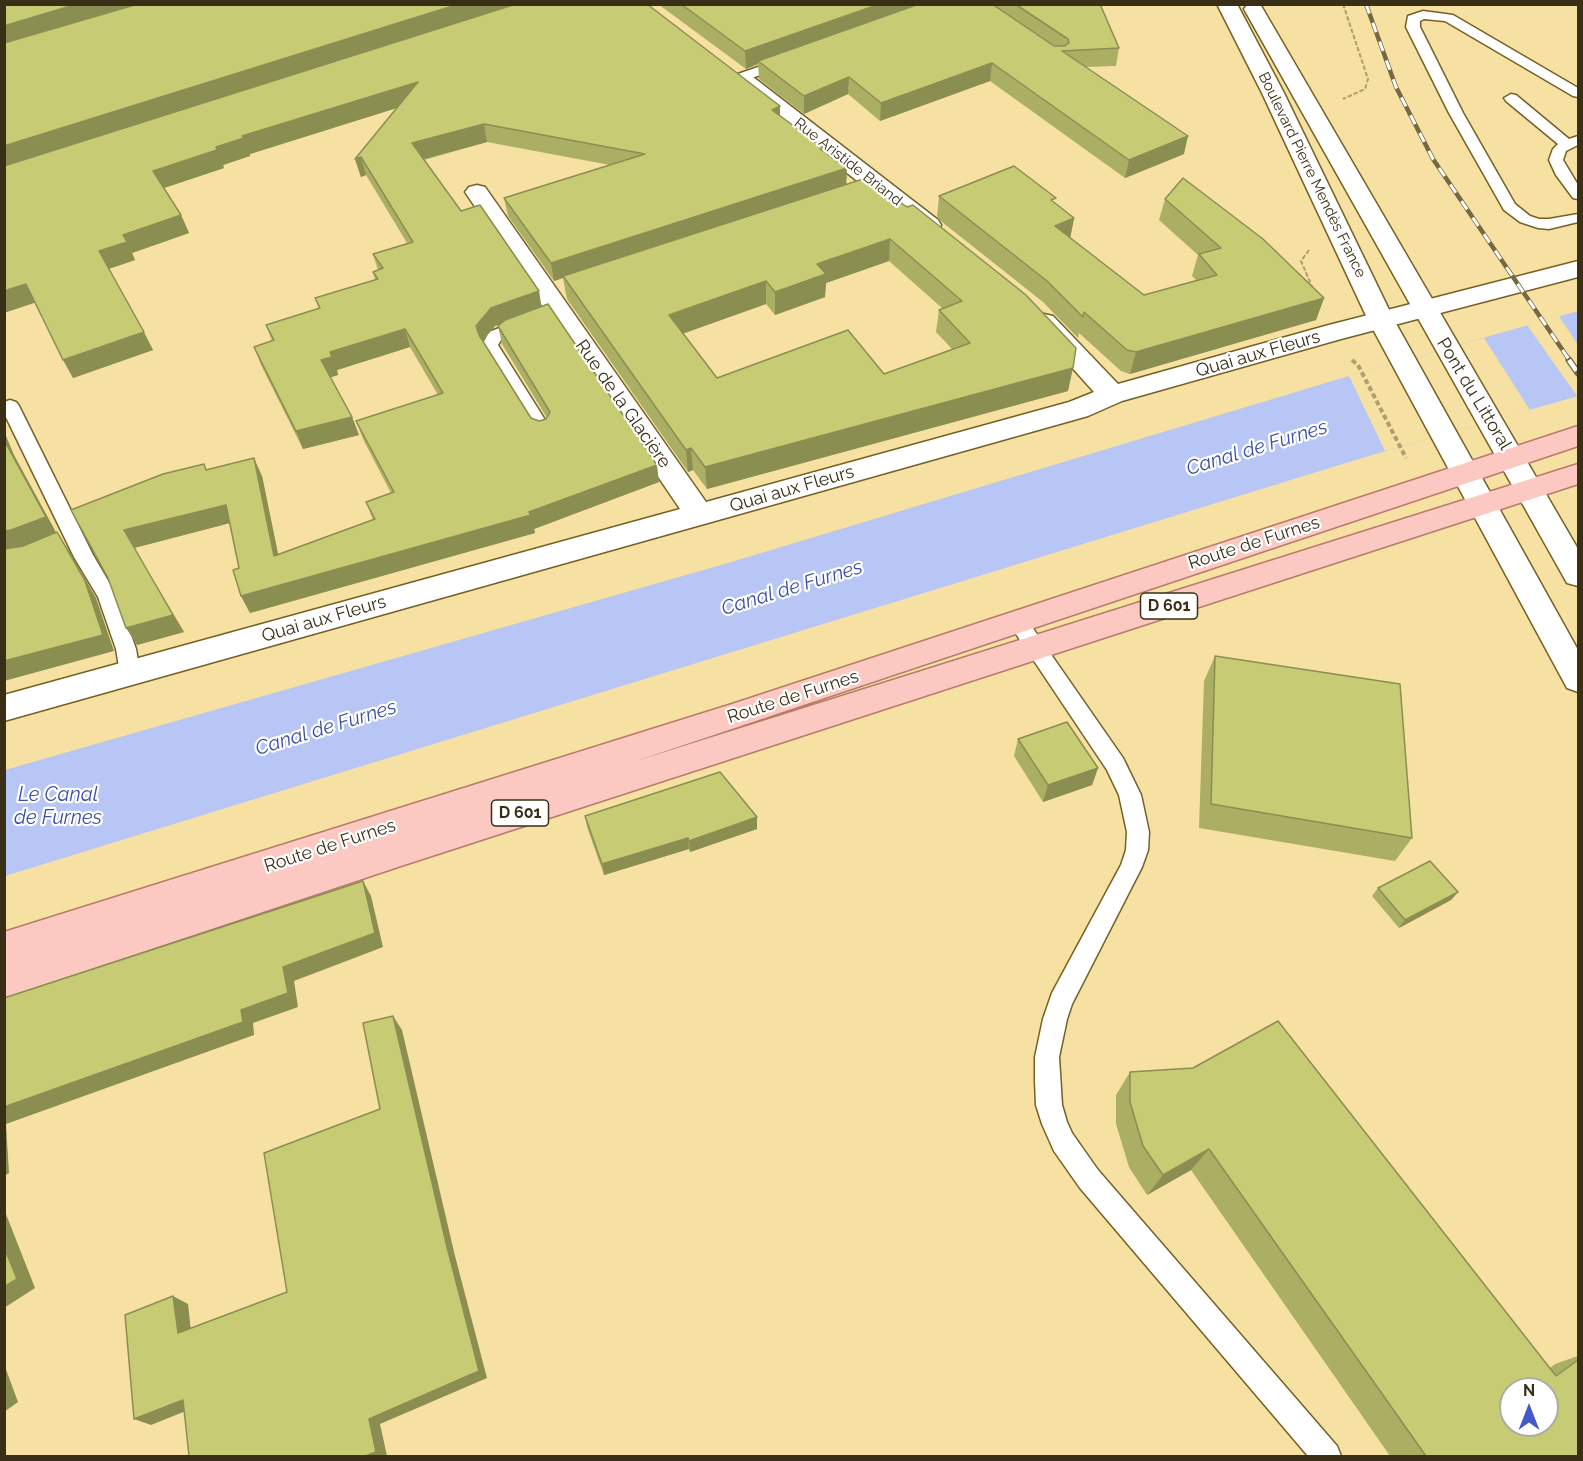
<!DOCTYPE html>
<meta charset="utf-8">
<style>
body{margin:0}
#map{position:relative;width:1583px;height:1461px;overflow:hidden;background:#f6e0a2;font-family:Raleway,sans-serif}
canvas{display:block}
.frame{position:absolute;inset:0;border:6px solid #382f16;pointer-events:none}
.north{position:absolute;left:1499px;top:1377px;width:60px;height:60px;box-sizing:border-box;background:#fff;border:2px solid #afaca2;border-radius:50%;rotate:0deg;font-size:16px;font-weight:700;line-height:24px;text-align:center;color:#382f16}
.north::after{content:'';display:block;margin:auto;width:21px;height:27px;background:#4259cc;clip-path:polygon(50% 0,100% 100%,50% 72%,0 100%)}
</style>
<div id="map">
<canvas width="1583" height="1461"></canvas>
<div class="frame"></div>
<div class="north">N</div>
</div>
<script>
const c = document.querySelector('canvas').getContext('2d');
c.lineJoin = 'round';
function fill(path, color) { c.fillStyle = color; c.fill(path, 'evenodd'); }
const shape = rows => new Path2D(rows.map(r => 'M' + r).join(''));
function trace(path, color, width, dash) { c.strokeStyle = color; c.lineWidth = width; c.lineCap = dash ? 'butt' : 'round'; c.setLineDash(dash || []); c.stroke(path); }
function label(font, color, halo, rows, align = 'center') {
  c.font = font + ' Raleway,sans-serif'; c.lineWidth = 4.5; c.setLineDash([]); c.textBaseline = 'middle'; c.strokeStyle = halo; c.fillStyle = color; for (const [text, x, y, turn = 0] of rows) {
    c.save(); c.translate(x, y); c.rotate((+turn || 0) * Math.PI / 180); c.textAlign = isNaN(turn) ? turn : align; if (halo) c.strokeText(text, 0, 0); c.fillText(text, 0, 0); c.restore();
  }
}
const water = shape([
 [1578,311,1578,396,1372,455,5,876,5,770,728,563,1349,376]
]);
const pier = shape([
 [1559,316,1578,345,1577,396,1527,325],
 [1484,338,1530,410,1385,451,1349,376]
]);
const pathFar1 = shape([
 [1343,4,1368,79,1365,89,1343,99],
 [1309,250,1301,261,1313,289]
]);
const path = shape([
 [1352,360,1358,365,1406,458]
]);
const service = shape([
 [1423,11,1453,15,1578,88,1578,97,1573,96,1445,21,1424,19,1420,21,1420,27,1463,113,1515,204,1530,216,1539,219,1549,219,1578,214,1578,222,1549,229,1538,228,1520,222,1504,210,1449,113,1406,27,1408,16,1423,11],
 [784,58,791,62,789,65,740,82,733,78,735,75,784,58],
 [1511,94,1516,95,1569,139,1578,136,1578,145,1566,151,1563,160,1578,185,1578,199,1573,198,1556,175,1549,160,1553,149,1558,144,1506,101,1504,98,1511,94],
 [525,318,531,319,533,323,531,327,501,340,498,345,552,431,549,435,543,437,537,435,482,345,489,332,525,318],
 [10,400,16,402,19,406,93,555,117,596,136,649,140,673,137,679,130,681,123,679,120,673,116,649,98,597,74,557,4,413,4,402,10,400],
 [1018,614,1025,617,1123,758,1141,795,1149,832,1148,850,1142,867,1072,1004,1067,1019,1059,1057,1062,1105,1067,1122,1072,1133,1098,1170,1337,1446,1341,1456,1308,1456,1080,1188,1054,1151,1042,1124,1036,1105,1035,1081,1035,1057,1043,1019,1052,993,1121,865,1126,850,1127,832,1119,795,1107,770,1008,622,1011,617,1018,614]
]);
const minor = shape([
 [745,76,753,77,938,220,941,225,938,230,929,232,920,230,737,87,734,82,737,77,745,76],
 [477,185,485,187,706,502,1069,402,1094,392,1031,322,1035,316,1044,314,1053,316,1118,384,1325,326,1578,261,1578,277,1341,339,1122,401,1088,416,4,721,4,695,680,509,465,192,469,187,477,185]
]);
const secondary = shape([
 [1217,4,1237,4,1284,93,1394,320,1578,650,1578,692,1567,688,1368,320,1262,93,1217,4],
 [1260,4,1578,549,1578,586,1567,583,1244,9,1247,5,1260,4]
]);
const primary = shape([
 [1578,426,1578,446,636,761,1578,464,1578,484,404,865,4,998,4,932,732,704,1578,426]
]);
const railFar1 = shape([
 [1366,4,1396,87,1433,159,1570,361]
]);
const rail = shape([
 [1569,360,1578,373]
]);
const wall = shape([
 [4,4,780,106,780,115,824,152,847,168,846,184,1068,391,707,489,693,470,688,472,567,299,563,278,554,281,508,216,504,198,610,165,487,142,424,160,461,211,539,291,541,307,659,482,534,529,535,533,250,613,241,596,239,568,230,523,134,548,184,632,137,645,108,578,71,510,207,470,262,476,278,554,373,520,366,502,391,493,363,439,356,421,438,395,410,347,337,370,338,375,331,377,352,417,359,435,303,449,261,365,254,347,272,341,266,325,319,309,315,298,375,280,373,272,378,270,373,254,407,243,366,175,361,177,355,159,397,108,250,154,250,156,223,165,224,168,164,188,181,215,189,233,132,253,135,260,109,269,153,350,73,378],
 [889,261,942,308,939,310,936,332,952,349,884,374,717,378,683,333,766,304,775,315,825,297,826,283],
 [501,324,498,326,502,344,547,418,546,419,539,421,531,418,482,341,495,326],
 [658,4,1100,4,1119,48,1116,66,1086,67,1184,154,1125,178,990,81,880,121,848,94,804,114,759,79,758,64,746,69],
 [939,196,1055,203,1074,218,1070,238,1144,295,1196,280,1192,276,1198,255,1159,220,1165,199,1324,298,1316,320,1130,374,1121,371,1079,333,1078,338,1043,302,937,218],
 [1215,656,1412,838,1395,861,1199,828,1204,681],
 [1018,739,1098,768,1092,785,1043,802,1014,756],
 [585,816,757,829,690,852,689,849,604,875,587,827],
 [1378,888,1458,892,1451,900,1399,928,1372,896],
 [1130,1072,1550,1368,1555,1364,1578,1356,1578,1456,1390,1456,1191,1170,1147,1195,1129,1167,1116,1124,1116,1095]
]);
const shadedWall = shape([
 [77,4,144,4,4,46,4,26],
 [459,4,518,4,4,167,4,146],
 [880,4,929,4,758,61,758,64,746,69,745,51],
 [992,63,990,81,880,121,881,103],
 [849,77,848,94,804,114,804,96],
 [418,82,422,100,250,154,250,156,223,165,224,168,161,189,153,171,242,136],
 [780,106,780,124,772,110],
 [484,124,487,142,417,161,412,143],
 [1188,136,1184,154,1125,178,1129,160],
 [361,157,366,175,361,177,355,159],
 [847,168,846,187,563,276,563,278,554,281,551,263],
 [181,215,189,233,132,253,135,260,108,269,99,251,123,235],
 [1074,218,1070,239,1055,226],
 [890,239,889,261,826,283,825,297,775,315,775,292,817,264],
 [766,281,766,304,671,338,669,315],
 [26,284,37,302,4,313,4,291],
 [539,291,542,310,495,326,480,344,476,326,491,308],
 [1324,298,1316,320,1130,374,1136,352],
 [405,329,410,347,337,370,338,375,328,378,321,360,330,352],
 [144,332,153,350,73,378,63,360],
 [1073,368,1068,391,707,489,705,467],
 [352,417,359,435,303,449,296,431],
 [4,431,14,455,57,534,23,547,4,551],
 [691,448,693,470,688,472,686,450],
 [254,458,262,476,282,573,274,556],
 [657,465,659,482,534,529,535,533,250,613,241,596,529,512],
 [226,505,234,522,134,548,184,632,137,645,126,628,124,530],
 [57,532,68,549,96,598,114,651,4,681,4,661],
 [1098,768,1092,785,1043,802,1048,785],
 [757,817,757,829,690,852,689,841],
 [688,838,689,849,604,875,602,864],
 [363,881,371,896,383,947,294,981,298,1007,253,1023,254,1035,6,1124,9,1173,4,1176,4,1107,241,1010,283,967],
 [1458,892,1451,900,1399,928,1405,920],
 [393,1016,402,1030,455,1256,487,1378,380,1424,387,1456,365,1456,369,1419,447,1247],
 [1209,1149,1191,1170,1147,1195,1163,1175],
 [4,1209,35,1288,4,1308],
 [173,1296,188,1304,192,1340,178,1333],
 [4,1364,18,1402,4,1412],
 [183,1400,198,1406,151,1425,134,1419]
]);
const building = shape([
 [4,4,77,4,4,26,4,4],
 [138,4,459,4,4,146,4,43,138,4],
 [516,4,647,4,780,106,772,110,824,148,820,149,847,168,551,263,504,198,645,154,484,124,412,143,461,211,480,205,539,291,491,308,476,326,479,335,531,418,539,421,546,419,550,412,498,326,505,320,548,304,657,465,529,512,531,515,241,596,233,570,239,568,226,505,124,530,173,615,126,628,108,578,71,510,163,474,204,464,206,470,254,458,274,556,375,519,366,502,394,492,356,421,443,393,405,329,330,352,332,357,321,360,352,417,296,431,254,347,274,340,266,325,320,308,315,298,378,279,373,272,383,268,373,254,413,242,361,157,355,159,418,82,242,136,244,138,216,147,217,150,153,171,181,215,123,235,127,242,99,251,144,332,63,360,26,284,4,291,4,166,516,4],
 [681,4,880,4,745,51,681,4],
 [919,4,992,4,1054,46,1065,46,1069,43,1068,39,1015,4,1100,4,1119,48,1062,51,1188,136,1129,160,992,63,881,103,849,77,804,96,758,61,919,4],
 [1014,166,1056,198,1051,200,1074,218,1055,226,1144,295,1217,275,1199,254,1221,248,1165,199,1183,178,1263,239,1324,298,1136,352,1127,350,1084,312,1083,317,1047,281,939,196,1014,166],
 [866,178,907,207,913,205,1026,295,1076,348,1073,368,705,467,691,448,686,450,563,276,866,178],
 [890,239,962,301,939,310,970,343,884,374,848,330,717,378,669,315,766,281,775,292,826,274,817,264,890,239],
 [4,440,46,517,11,530,4,531,4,440],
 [57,532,85,581,103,635,4,661,4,549,23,546,57,532],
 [1215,656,1400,684,1412,838,1211,804,1215,656],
 [1067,722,1098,768,1048,785,1018,739,1067,722],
 [720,772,757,817,689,841,688,838,602,864,585,816,720,772],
 [1430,861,1458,892,1405,920,1378,888,1430,861],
 [363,881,375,933,283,967,288,993,241,1010,243,1022,4,1107,4,998,363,881],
 [393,1016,447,1247,479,1371,369,1419,376,1452,365,1456,189,1456,183,1400,134,1419,125,1315,173,1296,178,1333,287,1292,264,1153,380,1109,363,1023,393,1016],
 [1278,1021,1556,1376,1578,1360,1578,1456,1426,1456,1209,1149,1163,1175,1143,1146,1130,1102,1130,1072,1193,1068,1278,1021],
 [1511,1389,1547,1389,1547,1425,1511,1425,1511,1389],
 [4,1247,17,1279,4,1287,4,1247]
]);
const farStreetnames = [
 ["Rue Aristide Briand",848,162,38],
 ["Boulevard Pierre Mendès France",1312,175,64]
];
const shields = [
 [1169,606,57],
 [520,813,57]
];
const shieldNames = [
 ["D 601",1169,606],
 ["D 601",520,813]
];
const streetNames = [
 ["Quai aux Fleurs",1258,354,-16],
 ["Pont du Littoral",1474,394,59],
 ["Rue de la Glacière",623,404,55],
 ["Quai aux Fleurs",792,489,-16],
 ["Route de Furnes",1254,543,-18],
 ["Quai aux Fleurs",324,619,-16],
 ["Route de Furnes",793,697,-18],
 ["Route de Furnes",330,846,-18]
];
const waterNames = [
 ["Canal de Furnes",1257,448,-17],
 ["Canal de Furnes",792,588,-17],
 ["Canal de Furnes",326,728,-17],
 ["Le Canal",58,795],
 ["de Furnes",58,818]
];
fill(water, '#b7c6f4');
fill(pier, '#f6e0a2');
trace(service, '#756125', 3);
trace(minor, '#756125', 3);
trace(secondary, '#756125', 3);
trace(primary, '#b57c6a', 3);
trace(pathFar1, '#af9e6e', 2, [4.5, 2]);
trace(path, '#af9e6e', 4, [5, 3]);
fill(service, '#fff');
fill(minor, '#fff');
fill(secondary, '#fff');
fill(primary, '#fbc9c1');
trace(railFar1, '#756843', 4.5);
trace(rail, '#756843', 7);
trace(railFar1, '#fff', 3, [10]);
trace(rail, '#fff', 4.5, [13]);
fill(wall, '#abaf64');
fill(shadedWall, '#8b8e51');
fill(building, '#c7cb74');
trace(building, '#8b8e51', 1.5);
label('15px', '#382f16', '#fff', farStreetnames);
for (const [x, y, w] of shields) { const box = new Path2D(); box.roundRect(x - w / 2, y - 13, w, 26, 4.5); c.fillStyle = '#fff'; c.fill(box); trace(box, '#382f16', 1.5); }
label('bold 16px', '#382f16', null, shieldNames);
label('18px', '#382f16', '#fff', streetNames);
label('italic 20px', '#3b4ea4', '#fff', waterNames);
</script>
